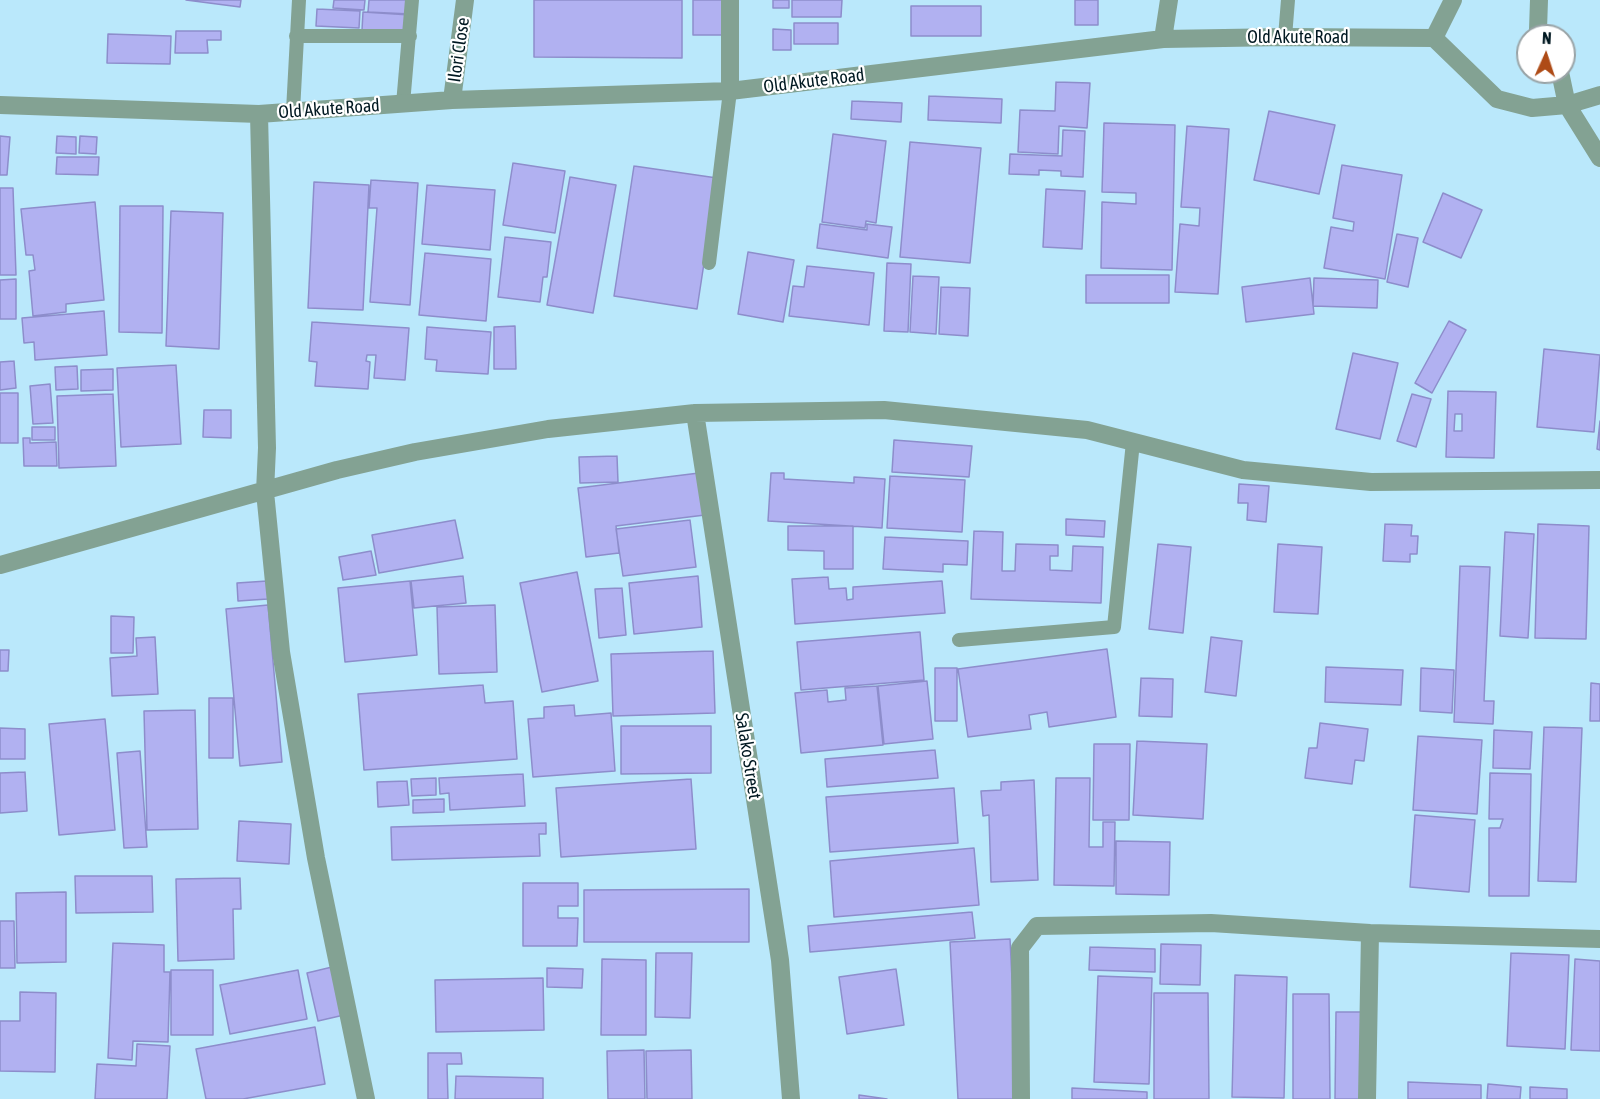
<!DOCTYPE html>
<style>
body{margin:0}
#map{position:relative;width:1600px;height:1099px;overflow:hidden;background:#bae8fb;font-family:"Asap Condensed",sans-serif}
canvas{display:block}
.north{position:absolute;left:1516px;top:24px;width:60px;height:60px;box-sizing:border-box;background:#fff;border:2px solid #99a3a6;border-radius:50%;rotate:3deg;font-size:16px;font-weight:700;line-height:24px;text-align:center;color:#001821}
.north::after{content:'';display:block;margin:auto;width:21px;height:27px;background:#ae4b16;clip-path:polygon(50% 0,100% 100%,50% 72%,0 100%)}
</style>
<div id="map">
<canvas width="1600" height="1099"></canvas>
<div class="north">N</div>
</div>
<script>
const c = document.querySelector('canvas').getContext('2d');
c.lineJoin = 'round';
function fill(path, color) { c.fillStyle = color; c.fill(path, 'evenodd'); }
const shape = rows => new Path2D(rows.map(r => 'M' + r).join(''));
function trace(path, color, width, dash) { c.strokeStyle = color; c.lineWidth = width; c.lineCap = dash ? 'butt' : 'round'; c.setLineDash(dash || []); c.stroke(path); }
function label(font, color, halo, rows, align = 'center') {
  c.font = font + ' "Asap Condensed",sans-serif'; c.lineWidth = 4.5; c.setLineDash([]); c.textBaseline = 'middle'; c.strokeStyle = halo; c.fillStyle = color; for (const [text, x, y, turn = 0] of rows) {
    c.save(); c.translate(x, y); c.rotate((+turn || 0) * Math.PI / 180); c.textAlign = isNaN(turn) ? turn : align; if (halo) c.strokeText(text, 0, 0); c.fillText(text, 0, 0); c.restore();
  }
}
const building = shape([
 [186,0,241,0,240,7,186,0],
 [334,0,365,0,364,10,333,8,334,0],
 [369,0,410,0,410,14,368,12,369,0],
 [534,0,682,0,682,58,534,57,534,0],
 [693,0,722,0,722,35,693,35,693,0],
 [773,0,789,0,789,8,773,8,773,0],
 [792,0,842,0,841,17,792,17,792,0],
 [1075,0,1098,0,1098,25,1075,25,1075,0],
 [911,6,981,6,981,36,911,36,911,6],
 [317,9,360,11,359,28,316,26,317,9],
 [363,12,410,15,409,33,362,30,363,12],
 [794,23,838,23,838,44,794,44,794,23],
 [773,29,791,30,791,50,773,50,773,29],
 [176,31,221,31,221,40,207,40,208,53,175,53,176,31],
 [108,34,171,36,170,64,107,63,108,34],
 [1056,82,1090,83,1087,128,1059,126,1058,154,1018,152,1020,110,1055,111,1056,82],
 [929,96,1002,99,1001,123,928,120,929,96],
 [852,101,902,103,901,122,851,119,852,101],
 [1269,111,1335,125,1319,194,1254,180,1269,111],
 [1104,123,1175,125,1172,270,1101,268,1102,202,1136,204,1136,193,1102,192,1104,123],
 [1187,126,1229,129,1218,294,1175,292,1180,224,1199,226,1200,208,1181,207,1187,126],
 [1063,130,1085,131,1083,177,1061,176,1061,171,1039,170,1039,175,1009,174,1010,154,1062,156,1063,130],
 [833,134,886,141,876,223,866,221,865,228,822,222,833,134],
 [0,136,10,137,7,175,0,175,0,136],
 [57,136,76,137,76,154,56,153,57,136],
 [80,136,97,137,96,154,79,153,80,136],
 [910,142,981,148,970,263,900,257,910,142],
 [57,157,99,157,98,175,56,174,57,157],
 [513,163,565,171,555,233,503,225,513,163],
 [1342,165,1402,175,1385,279,1324,268,1331,227,1353,231,1354,222,1333,218,1342,165],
 [634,166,717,178,697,309,614,296,634,166],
 [570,177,616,185,593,313,547,305,570,177],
 [371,180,418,183,410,305,370,302,377,208,369,208,371,180],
 [314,182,369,185,363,310,308,308,314,182],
 [427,185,495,190,490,250,422,244,427,185],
 [0,188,13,188,16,275,0,275,0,188],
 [1046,189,1085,191,1082,249,1043,247,1046,189],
 [1443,193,1482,210,1461,258,1423,242,1443,193],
 [95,202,104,300,66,304,66,312,33,316,29,271,35,270,33,255,26,255,21,209,95,202],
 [120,206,163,206,162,333,119,332,120,206],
 [171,211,223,213,219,349,166,346,171,211],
 [820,224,867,230,867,224,892,227,888,258,817,248,820,224],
 [1397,234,1418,238,1408,287,1387,282,1397,234],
 [505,237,551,242,547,277,543,277,540,302,498,297,505,237],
 [748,252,794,260,783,322,738,314,748,252],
 [425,253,491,259,486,321,419,315,425,253],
 [887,263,911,264,908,332,884,331,887,263],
 [807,266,874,273,869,325,789,316,793,286,804,287,807,266],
 [1086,275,1169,275,1169,303,1086,303,1086,275],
 [913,276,939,277,936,334,910,332,913,276],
 [1310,278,1314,314,1246,322,1242,287,1310,278],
 [1314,278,1378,280,1377,308,1313,306,1314,278],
 [16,279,16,319,0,319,0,280,16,279],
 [941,287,970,288,968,336,939,334,941,287],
 [104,311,107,355,35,360,34,342,24,343,22,318,104,311],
 [1449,321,1466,330,1432,393,1415,383,1449,321],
 [312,322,409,328,405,380,374,378,376,355,367,355,366,361,370,362,368,389,315,386,317,362,309,361,312,322],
 [515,326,516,369,494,369,494,327,515,326],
 [427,327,491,332,488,374,436,371,437,360,425,359,427,327],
 [1544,349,1600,355,1594,432,1537,427,1544,349],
 [1353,353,1398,363,1380,439,1336,429,1353,353],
 [14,361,16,388,0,390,0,362,14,361],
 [176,365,181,444,121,447,117,368,176,365],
 [77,366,78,389,56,390,55,367,77,366],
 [113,369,113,390,81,391,81,370,113,369],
 [50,384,53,423,33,424,30,386,50,384],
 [1448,391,1496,392,1494,458,1446,457,1448,391],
 [0,393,18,393,18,443,0,443,0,393],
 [113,394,116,466,59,468,57,396,113,394],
 [1412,394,1431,399,1416,447,1397,441,1412,394],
 [204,410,231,410,231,438,203,437,204,410],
 [1455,414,1462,414,1462,431,1454,431,1455,414],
 [1600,421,1600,450,1597,449,1600,421],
 [32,427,55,427,55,440,32,440,32,427],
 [23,438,30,438,30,443,56,442,57,466,24,466,23,438],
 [894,440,972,446,969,477,892,472,894,440],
 [617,456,618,482,580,483,579,457,617,456],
 [699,473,705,515,616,526,619,553,586,557,578,488,699,473],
 [771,473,784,473,784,479,854,483,854,477,885,479,882,528,768,521,771,473],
 [890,476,965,480,962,532,887,528,890,476],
 [1239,484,1269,486,1266,522,1247,520,1248,503,1238,503,1239,484],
 [1066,519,1105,521,1104,537,1066,535,1066,519],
 [455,520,463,558,379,573,372,535,455,520],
 [690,520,696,567,623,576,616,529,690,520],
 [1385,524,1412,525,1411,536,1418,536,1417,554,1410,554,1410,562,1383,561,1385,524],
 [1538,524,1589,526,1586,639,1535,638,1538,524],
 [788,526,853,526,853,569,824,569,824,551,788,550,788,526],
 [974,531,1003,532,1002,571,1015,571,1016,544,1058,545,1058,556,1050,556,1050,570,1072,571,1073,546,1103,547,1101,603,971,599,974,531],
 [1505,532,1534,534,1528,638,1500,636,1505,532],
 [885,537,968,541,967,565,943,564,943,572,883,569,885,537],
 [1158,544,1191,547,1183,633,1149,629,1158,544],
 [1278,544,1322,547,1318,614,1274,612,1278,544],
 [371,551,376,575,343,580,339,557,371,551],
 [1460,566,1490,567,1484,701,1494,701,1493,724,1454,722,1460,566],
 [577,572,598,681,542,692,520,583,577,572],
 [463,576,466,603,414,608,411,581,463,576],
 [698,576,702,627,634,634,629,583,698,576],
 [828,577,829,589,846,588,847,600,853,599,853,587,942,581,945,613,795,624,792,579,828,577],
 [267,581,268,599,238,601,237,583,267,581],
 [410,581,417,655,345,662,338,588,410,581],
 [622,588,626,635,599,638,595,589,622,588],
 [268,605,282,762,240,766,226,609,268,605],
 [495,605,497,672,439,674,437,607,495,605],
 [111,616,134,617,133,653,111,653,111,616],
 [920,632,924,680,801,690,797,642,920,632],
 [155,637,158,694,112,696,110,658,137,656,136,638,155,637],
 [1211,637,1242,641,1236,696,1205,692,1211,637],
 [1107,649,1116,717,1049,727,1047,712,1029,715,1031,729,968,737,958,669,1107,649],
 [0,650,9,650,8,671,0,671,0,650],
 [713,651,715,713,613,716,611,654,713,651],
 [1326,667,1403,670,1401,705,1325,702,1326,667],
 [935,668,957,668,957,721,935,721,935,668],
 [1421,668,1454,670,1452,713,1420,711,1421,668],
 [1141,678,1173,679,1172,717,1139,716,1141,678],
 [927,681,933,739,884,744,878,686,927,681],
 [1591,683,1600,684,1600,721,1590,721,1591,683],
 [483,685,485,703,513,701,517,759,364,770,358,694,483,685],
 [877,686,883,745,801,753,795,693,827,690,828,702,846,700,845,688,877,686],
 [209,698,233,698,233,758,209,758,209,698],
 [574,705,575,716,611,713,615,771,533,777,528,719,544,718,544,707,574,705],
 [195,710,198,829,147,830,144,711,195,710],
 [105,719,115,830,59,835,49,724,105,719],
 [1320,723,1368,729,1364,761,1355,760,1352,784,1305,778,1309,748,1317,748,1320,723],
 [621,726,711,726,711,773,621,774,621,726],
 [1544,727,1582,728,1576,882,1538,881,1544,727],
 [0,728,25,729,25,759,0,759,0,728],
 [1494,730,1532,732,1530,769,1493,768,1494,730],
 [1418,736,1482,740,1477,814,1413,810,1418,736],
 [1137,741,1207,744,1203,819,1133,815,1137,741],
 [1094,744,1130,744,1129,820,1093,820,1094,744],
 [935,750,938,778,827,787,825,759,935,750],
 [140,751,147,847,124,848,117,753,140,751],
 [25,772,27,811,0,813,0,773,25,772],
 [1490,773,1531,774,1529,896,1489,896,1489,828,1500,828,1503,819,1489,819,1490,773],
 [523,774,525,806,450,810,449,793,440,794,439,778,523,774],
 [436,778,436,795,412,796,411,779,436,778],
 [1056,778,1090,778,1089,847,1103,847,1103,822,1115,822,1114,886,1054,885,1056,778],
 [691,779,696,849,561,857,556,788,691,779],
 [1034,780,1038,880,991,882,989,815,983,816,981,791,1001,790,1001,782,1034,780],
 [407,781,409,805,378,807,377,782,407,781],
 [954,788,958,843,830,852,826,797,954,788],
 [444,799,444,812,413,813,413,800,444,799],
 [1415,815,1475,820,1469,892,1410,887,1415,815],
 [239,821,291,824,289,864,237,861,239,821],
 [546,823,546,834,539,834,540,856,392,860,391,827,546,823],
 [1116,841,1170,842,1169,895,1116,894,1116,841],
 [974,848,979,905,834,917,830,861,974,848],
 [75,876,152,876,153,912,76,913,75,876],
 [240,878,241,909,233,909,234,959,178,961,176,879,240,878],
 [523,883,578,883,578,906,558,906,558,918,578,918,577,946,523,946,523,883],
 [749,889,749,942,584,942,584,890,749,889],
 [66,892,66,962,17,963,16,893,66,892],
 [972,912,975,938,810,952,808,926,972,912],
 [0,921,14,921,15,968,0,968,0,921],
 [1010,939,1018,1099,958,1099,950,942,1010,939],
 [113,943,164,945,164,972,170,972,168,1042,133,1041,132,1060,108,1058,113,943],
 [1161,944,1201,945,1200,985,1160,984,1161,944],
 [1090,947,1155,949,1155,972,1089,970,1090,947],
 [656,953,692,953,690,1018,655,1017,656,953],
 [1511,953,1569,955,1565,1049,1507,1046,1511,953],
 [602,959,646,960,646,1035,601,1035,602,959],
 [1575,959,1600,961,1600,1051,1571,1050,1575,959],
 [332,967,344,1015,318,1021,307,973,332,967],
 [547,968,583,969,582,988,547,987,547,968],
 [896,969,904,1025,847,1034,839,977,896,969],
 [171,970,213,970,213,1035,171,1035,171,970],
 [298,970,307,1019,230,1034,220,985,298,970],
 [1235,975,1287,977,1284,1098,1232,1097,1235,975],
 [1098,976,1152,978,1149,1084,1094,1082,1098,976],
 [543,978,544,1030,436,1032,435,980,543,978],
 [20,992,56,993,55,1072,0,1071,0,1021,20,1021,20,992],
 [1154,993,1208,993,1209,1099,1154,1099,1154,993],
 [1293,994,1329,994,1330,1099,1293,1099,1293,994],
 [1336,1012,1361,1012,1361,1099,1335,1099,1336,1012],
 [315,1027,325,1084,243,1099,206,1099,196,1049,315,1027],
 [137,1044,170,1046,167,1099,95,1099,97,1064,136,1066,137,1044],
 [644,1050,645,1099,608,1099,607,1051,644,1050],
 [691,1050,692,1099,647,1099,646,1051,691,1050],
 [428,1053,461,1053,462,1064,447,1064,448,1099,428,1099,428,1053],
 [456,1076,543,1078,543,1099,455,1099,456,1076],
 [1408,1082,1481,1085,1481,1099,1408,1099,1408,1082],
 [1488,1084,1521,1087,1520,1099,1487,1099,1488,1084],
 [1530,1087,1567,1089,1567,1099,1530,1099,1530,1087],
 [1072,1088,1147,1092,1147,1099,1072,1099,1072,1088],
 [859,1095,887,1099,859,1099,859,1095]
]);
const service = shape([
 [296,36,410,36],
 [1285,37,1288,0],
 [403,104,412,0],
 [293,111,299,0],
 [709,263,730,91],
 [959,640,1114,627,1133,442]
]);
const minor = shape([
 [1539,0,1538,30,1541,36],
 [1434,38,1453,0],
 [1163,39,1169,0],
 [1560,72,1567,105,1600,158],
 [730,91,730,0],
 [452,100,465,0],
 [0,105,259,114,452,100,730,91,1163,39,1285,37,1434,38,1497,99,1532,108,1567,105,1600,95],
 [259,114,267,448,265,492,281,652,316,858,366,1099],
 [695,413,780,960,791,1099],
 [0,565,337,470,415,452,548,429,695,413,884,410,1087,430,1243,470,1371,482,1600,480],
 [1021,1099,1020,948,1037,926,1211,923,1370,933,1600,939],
 [1367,1099,1370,933]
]);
const streetNames = [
 ["Old Akute Road",1298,37],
 ["Ilori Close",459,50,-82],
 ["Old Akute Road",814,81,-7],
 ["Old Akute Road",329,109,-4],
 ["Salako Street",748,756,81]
];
fill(building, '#b1b1f1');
trace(building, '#8d8dcb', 1.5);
trace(service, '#83a293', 14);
trace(minor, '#83a293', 18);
label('18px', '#001821', '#fff', streetNames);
</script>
